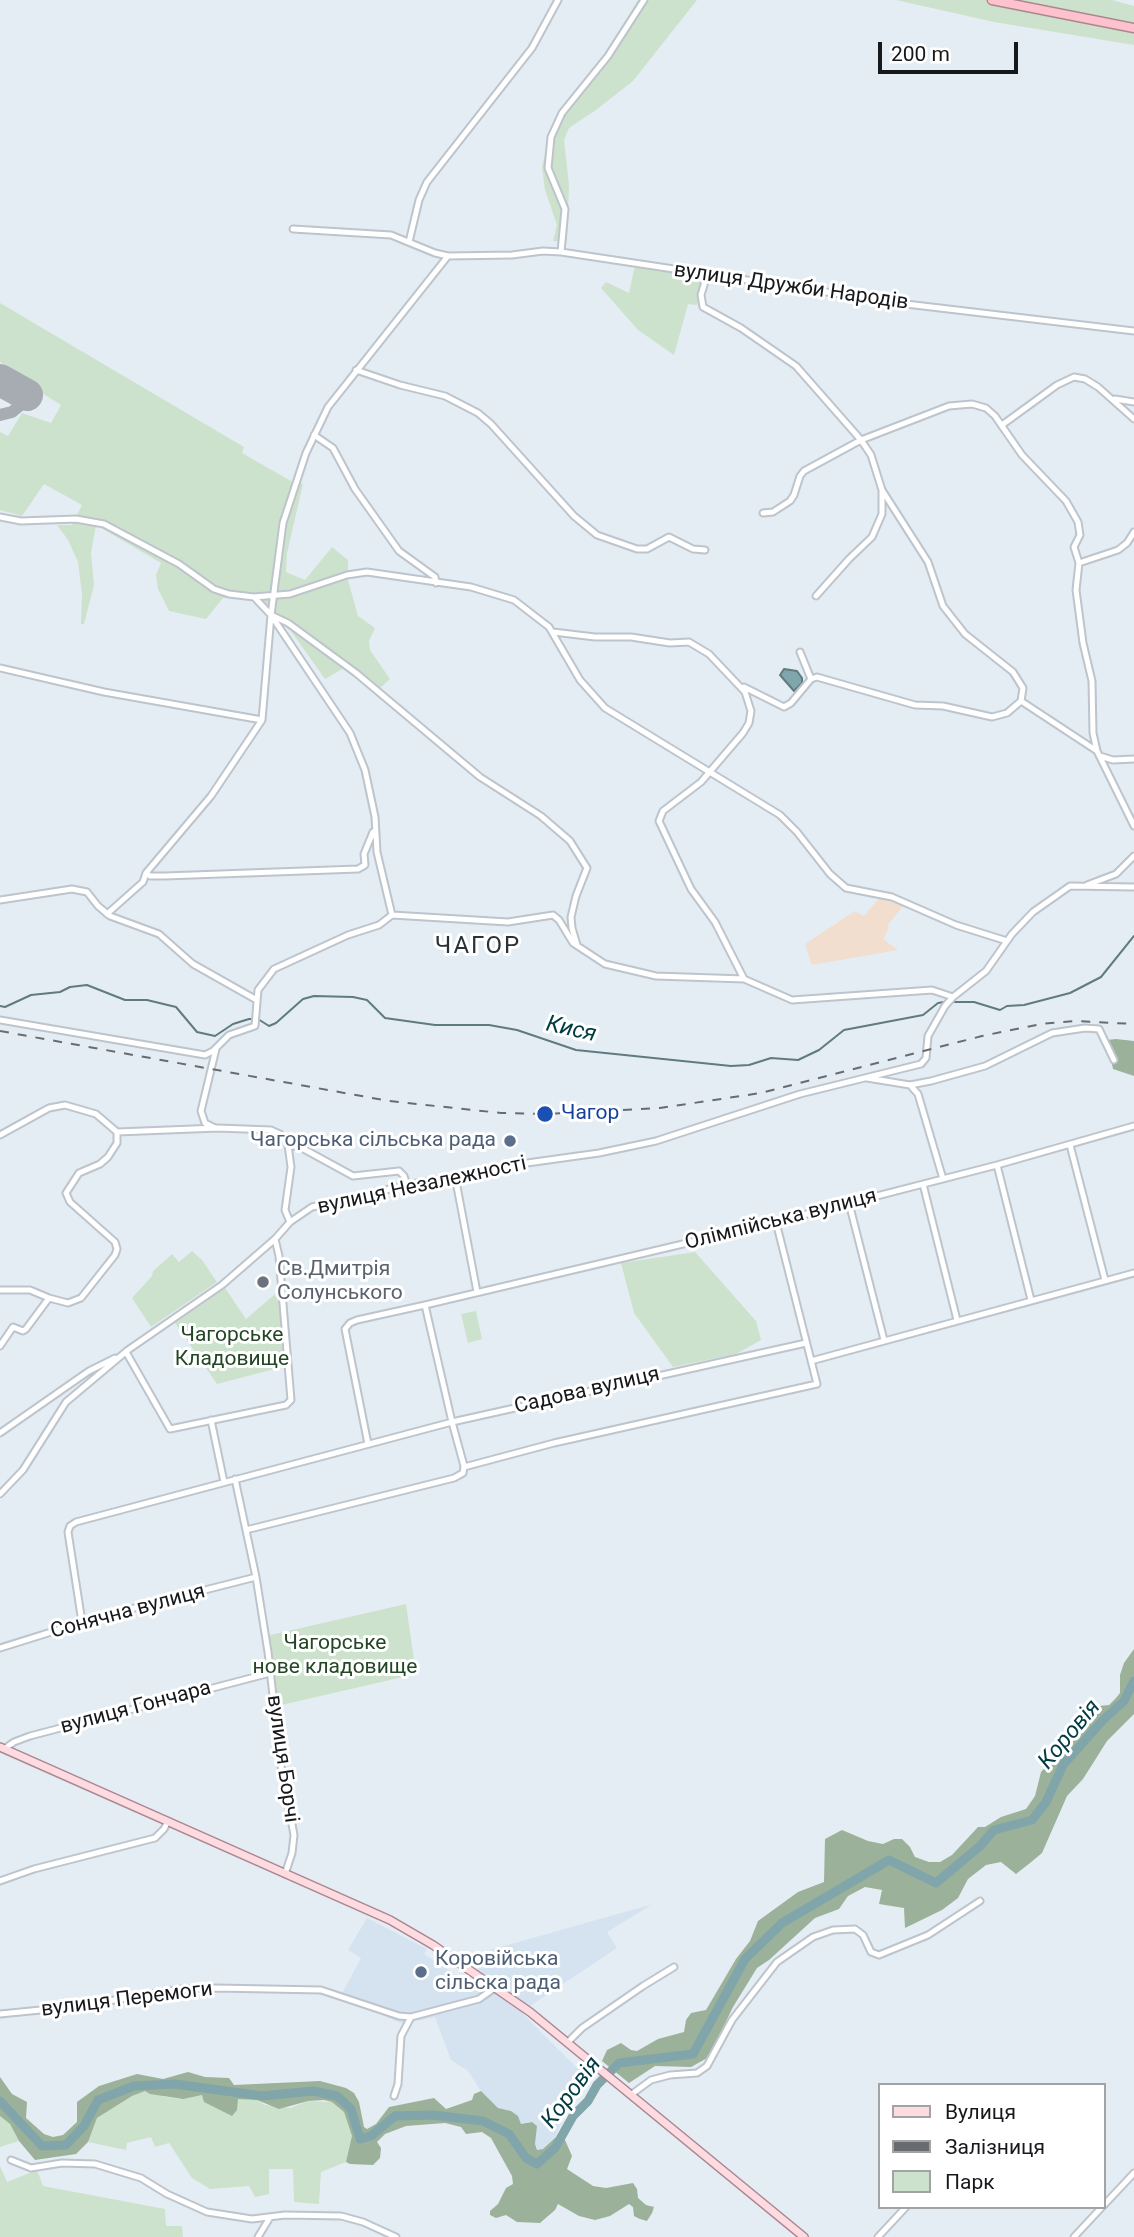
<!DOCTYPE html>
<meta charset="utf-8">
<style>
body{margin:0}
#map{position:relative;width:1134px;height:2237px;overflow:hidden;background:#e5edf4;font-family:Roboto,sans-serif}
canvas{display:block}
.legend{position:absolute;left:878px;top:2083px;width:228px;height:126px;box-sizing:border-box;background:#fff;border:2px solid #a2a3a4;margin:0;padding:9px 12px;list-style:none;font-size:21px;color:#16181b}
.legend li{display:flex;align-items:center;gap:14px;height:35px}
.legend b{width:35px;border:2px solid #a2a3a4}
.scale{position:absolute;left:878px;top:42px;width:140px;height:32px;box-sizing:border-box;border:4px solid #16181b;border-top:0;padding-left:9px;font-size:21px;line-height:24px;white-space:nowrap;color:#16181b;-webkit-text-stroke:5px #fff;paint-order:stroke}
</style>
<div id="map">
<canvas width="1134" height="2237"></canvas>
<ul class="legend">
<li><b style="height:9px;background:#fedae1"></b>Вулиця</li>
<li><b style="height:9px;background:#686c71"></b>Залізниця</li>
<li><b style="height:19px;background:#cde2cc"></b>Парк</li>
</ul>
<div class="scale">200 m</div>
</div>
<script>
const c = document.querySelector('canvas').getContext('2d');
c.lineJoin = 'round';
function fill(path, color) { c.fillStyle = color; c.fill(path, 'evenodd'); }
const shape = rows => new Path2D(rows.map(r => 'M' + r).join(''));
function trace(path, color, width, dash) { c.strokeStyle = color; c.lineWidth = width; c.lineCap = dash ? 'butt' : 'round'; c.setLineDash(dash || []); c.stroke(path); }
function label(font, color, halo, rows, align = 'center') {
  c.font = font + ' Roboto,sans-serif'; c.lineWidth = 6; c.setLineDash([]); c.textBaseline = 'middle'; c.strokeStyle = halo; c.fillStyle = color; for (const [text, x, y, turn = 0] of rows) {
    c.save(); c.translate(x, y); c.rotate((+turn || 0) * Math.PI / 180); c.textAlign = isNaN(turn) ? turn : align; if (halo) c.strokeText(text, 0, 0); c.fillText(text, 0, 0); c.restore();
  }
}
const built = shape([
 [653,1904,607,1932,617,1948,521,2012,583,2074,570,2090,570,2101,555,2138,543,2149,537,2150,535,2144,537,2126,532,2122,521,2124,518,2116,511,2111,498,2108,481,2091,468,2071,451,2060,435,2017,403,2024,340,1997,361,1958,348,1950,367,1918,427,1949,424,1954,469,1984,490,1950]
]);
const education = shape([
 [881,896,904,905,887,926,889,928,883,939,898,950,812,965,805,944,855,911,864,916]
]);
const green = shape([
 [638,0,697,0,633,81,596,110,569,128,564,140,569,185,567,242,553,241,557,225,545,190,542,167,547,144,555,124,571,96,599,64],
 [896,0,1112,0,1134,6,1134,45,994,22],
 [635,265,704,275,697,305,688,304,674,355,638,330,601,288,606,282,629,293],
 [0,303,244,447,242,453,291,481,303,484,287,553,286,572,305,580,332,547,348,560,348,580,358,616,375,628,369,641,370,650,390,679,379,689,352,666,344,668,325,679,286,624,271,615,258,598,223,598,206,619,169,611,158,589,156,575,161,563,96,525,91,553,94,585,84,624,81,624,82,594,78,562,68,540,57,525,72,525,82,505,44,484,22,516,0,510,0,432,8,436,22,413,51,423,61,405,37,390,39,384,0,362],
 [192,1251,202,1260,217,1282,151,1327,132,1298,152,1276,153,1271,172,1254,179,1262],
 [695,1252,756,1321,761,1340,736,1354,673,1367,634,1313,621,1263],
 [225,1288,246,1319,281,1289,290,1365,217,1384,175,1323],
 [476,1311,482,1339,468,1343,461,1314],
 [406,1604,416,1674,277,1706,266,1636],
 [145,2091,166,2097,182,2099,202,2095,257,2100,265,2105,290,2108,308,2101,332,2102,344,2112,352,2136,351,2146,346,2162,321,2172,319,2204,294,2202,293,2169,269,2169,269,2194,255,2197,249,2186,210,2189,192,2178,169,2143,155,2147,151,2137,127,2143,126,2150,88,2142,97,2118,132,2096],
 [0,2116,10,2124,19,2141,0,2147],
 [0,2166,7,2182,37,2170,43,2186,165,2209,166,2226,182,2226,183,2237,0,2237]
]);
const forest = shape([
 [1116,1039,1134,1041,1134,1076,1113,1069,1107,1040],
 [1134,1649,1134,1714,1107,1741,1083,1779,1067,1796,1042,1853,1030,1863,1016,1874,1001,1862,986,1865,968,1879,958,1898,942,1910,905,1928,904,1908,879,1904,882,1890,865,1887,848,1896,839,1909,815,1918,769,1960,757,1968,733,2007,709,2057,691,2067,655,2066,629,2083,602,2061,607,2050,621,2043,631,2050,637,2051,658,2039,684,2032,686,2020,691,2013,706,2010,736,1959,750,1941,758,1921,798,1892,824,1882,825,1839,842,1830,868,1841,883,1844,894,1839,902,1839,910,1847,915,1857,929,1862,940,1862,952,1855,978,1827,985,1827,1001,1817,1026,1809,1035,1796,1041,1772,1099,1706,1109,1705,1116,1698,1120,1693,1120,1675,1124,1663],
 [188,2072,205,2077,229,2078,234,2085,320,2081,346,2088,354,2093,359,2102,364,2127,367,2129,376,2124,389,2107,434,2098,446,2109,472,2100,474,2094,481,2091,498,2108,511,2111,518,2116,521,2124,532,2122,537,2126,535,2144,537,2150,543,2149,555,2138,565,2140,572,2156,567,2169,593,2186,606,2188,633,2183,637,2189,638,2198,646,2205,654,2207,652,2213,647,2221,640,2219,634,2216,633,2207,629,2204,610,2216,595,2220,579,2216,558,2204,555,2210,540,2223,517,2222,506,2215,496,2218,490,2215,490,2211,498,2204,506,2188,513,2184,512,2176,491,2138,482,2132,466,2134,461,2127,445,2123,406,2126,385,2134,377,2142,381,2148,380,2158,373,2165,350,2164,346,2162,352,2136,344,2112,332,2102,324,2100,308,2101,279,2109,257,2100,238,2099,237,2110,232,2116,204,2102,202,2095,183,2099,150,2094,145,2091,132,2096,97,2118,88,2142,76,2154,35,2160,19,2141,10,2124,0,2116,0,2077,12,2094,27,2102,26,2118,44,2134,53,2137,63,2135,77,2122,77,2102,99,2086,137,2074,163,2079]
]);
const water = shape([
 [784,669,797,671,802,678,802,683,794,691,780,675,784,669]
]);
const stream = shape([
 [950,1002,974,1002,1000,1010,1007,1006,1024,1005,1070,993,1101,977,1134,936],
 [0,1006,5,1007,31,995,60,992,70,987,87,985,125,1000,147,1000,176,1007,197,1032,215,1036,233,1024,249,1019,258,1019,269,1026,276,1023,303,999,314,996,353,997,367,1000,385,1018,435,1025,489,1025,517,1030,576,1050,731,1066,749,1065,771,1058,798,1060,819,1050,844,1030,923,1015,938,1003,944,1002]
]);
const river = shape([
 [0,2101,42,2146,66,2145,84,2126,98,2100,134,2086,175,2084,262,2096,313,2091,337,2096,351,2109,360,2139,371,2136,395,2116,433,2115,483,2121,509,2134,526,2158,537,2164,555,2148,573,2116,588,2101,597,2085,619,2063,693,2054,745,1959,782,1923,889,1860,936,1883,980,1846,994,1830,1032,1820,1046,1802,1063,1765,1103,1720,1124,1701,1134,1681]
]);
const taxiway = shape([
 [0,415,12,412,18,407,24,394]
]);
const runway = shape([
 [0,380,27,395]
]);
const minor = shape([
 [293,229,391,235,435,253,448,256,512,255,543,251,561,252,906,304,1134,331],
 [409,242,419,200,427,182,532,48,558,0],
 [561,252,565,209,548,168,551,137,562,113,608,56,644,0],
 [707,275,701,295,703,307,741,328,796,366,861,440,871,455,882,490,928,562,943,606,965,634,1013,672,1023,688,1021,701,1097,751,1134,826],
 [356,370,400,385,445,396,478,413,491,424,574,516,597,535,637,549,647,549,669,537,693,549,705,550],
 [1115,399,1134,402],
 [1002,425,1057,385,1074,377,1085,379,1098,387,1134,419],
 [314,435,333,448,355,489,399,551,435,577,436,583],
 [763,513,773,512,790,501,794,495,800,476,804,471,861,440,949,406,972,404,986,408,995,416,1022,455,1066,501,1078,522,1080,535,1074,547,1079,563,1076,590,1083,643,1092,681,1093,733,1097,751],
 [0,517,21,521,76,519,104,524,179,564,214,589,229,594,254,597,290,594,347,575,367,572,471,587,514,600,549,627,580,680,605,708,780,815,797,832,830,874,846,888,892,897,956,925,1007,941],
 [1079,563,1118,550,1127,543,1134,532],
 [816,596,849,559,872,537,882,514,882,490],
 [254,597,271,615,288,623,356,673,480,777,541,816,570,841,587,868,576,896,571,917,572,928,577,945],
 [273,618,350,733,365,770,375,817,377,852,392,915],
 [553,632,595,637,631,637,670,643,689,642,709,654,745,692,751,711,749,723,743,733,701,782,663,811,659,821,691,889,715,922,744,979],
 [800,652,811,679],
 [0,668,104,692,262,720],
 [744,687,784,707,791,703,811,679,817,677,915,705,943,706,992,717,1007,713,1021,701],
 [1100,756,1113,760,1134,759],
 [146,873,150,876,165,876,358,869,365,865,364,854,373,832],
 [1087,885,1116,874,1134,856],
 [0,900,72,889,87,892,98,906,110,916,159,934,193,964,255,999],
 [107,914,143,882,146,873,211,796,262,720,271,615,283,523,306,453,328,407,448,256],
 [0,1020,205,1055,213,1051,229,1035,255,1026,258,990,274,969,348,935,379,925,392,915,508,922,553,915,559,920,573,943,605,964,656,976,744,979,792,1000,932,990,953,997],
 [867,1078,910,1085,931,1081,985,1066,1052,1033,1085,1028,1099,1029,1114,1060],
 [910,1085,918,1094,943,1179],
 [215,1128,205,1123,201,1111,216,1049],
 [0,1135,49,1108,65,1105,96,1114,117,1132,218,1128,271,1130,280,1134,288,1145,291,1167,285,1210,290,1222],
 [288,1145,300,1147,353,1176,399,1171,404,1176,407,1185],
 [1070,1145,1105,1280],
 [997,1165,1031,1300],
 [455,1176,477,1292],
 [923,1184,957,1320],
 [849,1203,884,1340],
 [0,1290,30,1290,49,1298],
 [425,1305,776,1222,997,1165,1134,1126],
 [0,1346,13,1327,23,1331,26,1329,49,1298,68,1303,81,1298,115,1255,117,1249,115,1242,70,1202,66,1193,79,1173,100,1164,108,1157,117,1143,117,1132],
 [126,1352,170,1429,286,1405,291,1400,279,1256,275,1239],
 [811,1361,1134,1273],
 [211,1420,224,1482],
 [0,1433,89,1371,115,1358],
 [464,1467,554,1443,817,1384,776,1222],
 [235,1479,256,1577,268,1652,281,1766,294,1835,292,1853,285,1874],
 [0,1494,23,1470,66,1402,128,1350,222,1285,275,1239,290,1222,312,1207,407,1185,520,1164,599,1153,656,1141,800,1094,921,1064,926,1058,928,1036,945,1006,953,997,986,971,1012,934,1033,912,1070,886,1134,887],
 [246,1530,454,1478,463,1473,464,1466,452,1422,425,1305,357,1320,350,1323,345,1329,368,1444],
 [82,1622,68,1532,70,1526,76,1522,452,1422,806,1343],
 [0,1648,99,1617,256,1577],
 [4,1749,14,1742,30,1736,270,1673],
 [0,1881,34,1869,155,1838,164,1829,168,1821],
 [0,2014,71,2007,182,1989,216,1988,321,1990,399,2016,411,2017,479,1999,496,1987],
 [568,2042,582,2028,643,1986,674,1967],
 [632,2094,651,2080,670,2075,697,2073,707,2066,732,2020,777,1962,813,1937,833,1930,855,1929,863,1935,871,1952,879,1955,928,1935,980,1901],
 [394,2096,398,2084,401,2036,411,2017],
 [11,2160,31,2168,62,2163,95,2164,141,2178,167,2194,207,2212,252,2219,285,2215,341,2216,363,2222,396,2237],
 [1104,2205,1134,2173],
 [258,2237,269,2219],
 [878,2237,906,2207],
 [1074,2237,1102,2207]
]);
const major = shape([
 [0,1747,390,1920,433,1945,530,2012,804,2237]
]);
const highway = shape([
 [992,0,1134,28]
]);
const rail = shape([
 [0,1031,389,1101,501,1113,545,1114,660,1108,761,1093,982,1036,1041,1024,1075,1021,1134,1024]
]);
const markers = [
 [545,1114,9,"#1a4fb4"],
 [510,1141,7,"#5c6f8a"],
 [263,1282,7,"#6b7280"],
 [421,1972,7,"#5c6f8a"]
];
const streetNames = [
 ["вулиця Дружби Народів",791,287,8],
 ["вулиця Незалежності",422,1186,-12],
 ["Олімпійська вулиця",781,1220,-14],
 ["Садова вулиця",587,1391,-13],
 ["Сонячна вулиця",128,1612,-15],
 ["вулиця Гончара",136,1708,-15],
 ["вулиця Борчі",282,1759,82],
 ["вулиця Перемоги",127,2000,-7]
];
const transitNames = [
 ["Чагор",561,1114]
];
const serviceNames = [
 ["Чагорська сільська рада",496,1141],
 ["Коровійська",435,1960,"left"],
 ["сільска рада",435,1984,"left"]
];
const worshipNames = [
 ["Св.Дмитрія",277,1270],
 ["Солунського",277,1294]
];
const parkNames = [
 ["Чагорське",232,1336],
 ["Кладовище",232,1360],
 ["Чагорське",335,1644],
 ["нове кладовище",335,1668]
];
const waterNames = [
 ["Кися",571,1030,13],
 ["Коровія",1070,1735,-50],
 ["Коровія",572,2093,-53]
];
const quarterNames = [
 ["ЧАГОР",478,947]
];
fill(built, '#d5e2ef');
fill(education, '#f1dece');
fill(green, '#cde2cc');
fill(forest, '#9bb19a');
fill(water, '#80a5aa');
trace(water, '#607b7f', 2);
trace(stream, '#607b7f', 2);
trace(river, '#80a5aa', 9);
trace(taxiway, '#a6acb2', 12);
trace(runway, '#a6acb2', 32);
trace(minor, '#bdc4cc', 9);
trace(major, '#ac868f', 10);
trace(highway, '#ac868f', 11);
trace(minor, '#fff', 5);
trace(major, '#fedae1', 7);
trace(highway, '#fdc2cd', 8);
trace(rail, '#686c71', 2, [9, 9]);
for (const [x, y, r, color] of markers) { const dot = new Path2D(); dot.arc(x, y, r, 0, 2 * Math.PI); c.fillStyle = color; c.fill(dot); trace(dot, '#fff', 2.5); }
label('21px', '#16181b', '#fff', streetNames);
label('21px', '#164399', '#fff', transitNames, 'left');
label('21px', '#4e5e75', '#fff', serviceNames, 'right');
label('21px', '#5b616d', '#fff', worshipNames, 'left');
label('21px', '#234624', '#fff', parkNames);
label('italic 23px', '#003b42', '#fff', waterNames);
c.letterSpacing = '2px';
label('24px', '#2b3136', '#fff', quarterNames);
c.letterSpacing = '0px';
</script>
